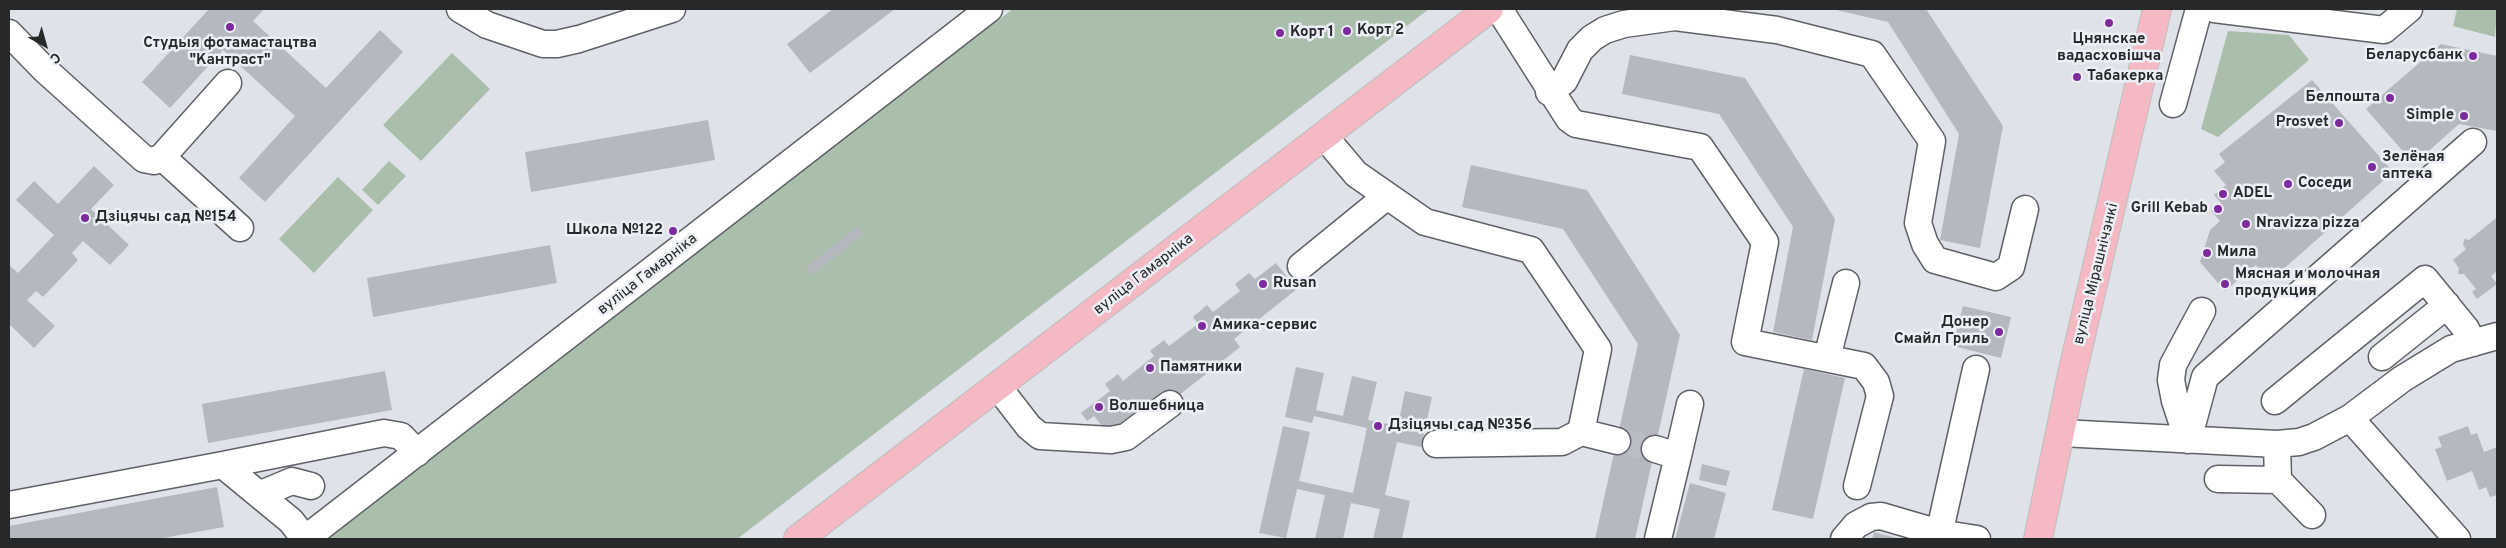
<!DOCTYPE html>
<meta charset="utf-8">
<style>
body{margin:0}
#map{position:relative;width:2506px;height:548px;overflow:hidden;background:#dfe2e9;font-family:Overpass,sans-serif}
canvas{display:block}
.frame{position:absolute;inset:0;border:10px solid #27282a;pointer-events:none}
.north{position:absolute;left:20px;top:20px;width:50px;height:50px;-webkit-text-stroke:4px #edeff6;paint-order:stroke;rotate:142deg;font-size:14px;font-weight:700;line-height:20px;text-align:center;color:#27282a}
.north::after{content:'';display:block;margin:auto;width:18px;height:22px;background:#27282a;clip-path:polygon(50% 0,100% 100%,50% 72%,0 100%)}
</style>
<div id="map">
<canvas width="2506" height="548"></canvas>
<div class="frame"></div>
<div class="north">С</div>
</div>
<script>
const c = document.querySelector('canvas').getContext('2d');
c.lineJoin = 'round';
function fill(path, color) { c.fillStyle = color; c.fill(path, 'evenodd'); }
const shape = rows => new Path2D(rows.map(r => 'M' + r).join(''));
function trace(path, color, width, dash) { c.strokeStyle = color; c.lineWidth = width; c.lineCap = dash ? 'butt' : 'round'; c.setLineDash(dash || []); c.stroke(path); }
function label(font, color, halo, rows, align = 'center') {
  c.font = font + ' Overpass,sans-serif'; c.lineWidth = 5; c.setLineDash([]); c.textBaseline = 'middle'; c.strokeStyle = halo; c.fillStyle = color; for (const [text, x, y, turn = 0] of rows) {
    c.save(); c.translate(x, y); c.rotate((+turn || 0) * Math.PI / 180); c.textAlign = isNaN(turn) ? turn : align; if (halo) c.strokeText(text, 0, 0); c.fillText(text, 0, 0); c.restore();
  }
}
const green = shape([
 [1013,9,1429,9,737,539,319,539,666,269],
 [2457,9,2497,9,2495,37,2453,26],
 [2228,31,2289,35,2309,60,2218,137,2201,129],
 [452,53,490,89,421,161,383,125],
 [389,161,406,176,378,205,362,190],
 [338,177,373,210,314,273,279,239]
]);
const building = shape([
 [209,9,264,9,253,21,326,88,380,30,403,52,265,202,239,178,295,116,223,50,170,108,142,82],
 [833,9,895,9,810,73,787,44],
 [1832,9,1926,9,2003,126,1980,248,1940,240,1959,134,1888,22],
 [2441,44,2497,56,2497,131,2459,124,2414,164,2366,109],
 [1630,55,1745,78,1835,219,1812,340,1773,332,1793,227,1719,114,1622,94],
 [2312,80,2393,172,2270,281,2256,265,2225,291,2200,262,2210,230,2220,221,2211,211,2221,203,2214,195,2226,185,2214,171,2225,162,2219,154],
 [708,120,715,160,531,192,525,152],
 [1471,165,1587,190,1680,335,1635,539,1595,539,1638,344,1563,229,1462,207],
 [94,166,114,185,91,209,129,245,110,265,83,241,72,253,78,260,43,297,36,291,27,300,55,326,34,348,9,324,9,265,18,273,54,235,16,200,34,181,58,204],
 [2496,218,2497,271,2491,276,2497,284,2477,299,2472,292,2476,289,2464,274,2458,274,2459,268,2453,260,2466,249,2463,245,2464,239,2469,240],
 [858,227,864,234,812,275,806,267],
 [550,245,557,283,373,317,367,278],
 [1276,263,1297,289,1234,339,1240,347,1173,400,1165,391,1109,435,1094,416,1087,421,1081,413,1110,391,1105,384,1118,374,1123,381,1154,356,1150,351,1164,340,1169,346,1198,324,1193,317,1207,305,1213,312,1240,291,1235,284,1249,273,1255,279],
 [1963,306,2011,317,2001,358,1953,346],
 [1296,367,1324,373,1316,410,1343,416,1352,376,1377,382,1368,420,1398,426,1405,391,1432,397,1421,447,1397,442,1385,495,1410,501,1402,539,1373,539,1380,509,1351,503,1343,539,1315,539,1325,495,1297,489,1286,538,1259,533,1283,426,1310,432,1299,481,1353,493,1367,428,1314,416,1312,423,1285,417],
 [1804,369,1845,378,1813,519,1772,510],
 [385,371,392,410,208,443,202,404],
 [2468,426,2471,435,2477,433,2484,452,2497,447,2497,495,2490,497,2486,487,2479,490,2472,471,2447,481,2435,449,2442,447,2438,437],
 [1702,464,1730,471,1726,486,1699,480],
 [1690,483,1726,493,1714,539,1675,539],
 [217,487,224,527,158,539,9,539,9,526],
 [1874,532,1900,539,1872,539]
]);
const minorTunnel = shape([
 [1617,441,1655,449]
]);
const minor = shape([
 [460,9,487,25,543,44,557,44,579,39,672,9],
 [1499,9,1569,119,1576,124,1700,147,1765,242,1745,342,1864,366,1876,382,1880,396,1857,486],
 [2214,9,2384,30,2409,9],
 [9,33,44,69,144,159,154,161,162,157,228,83],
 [1549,92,1564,81,1580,50,1592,38,1605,30,1624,24,1675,17,1777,30,1872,54,1932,141,1918,223,1925,244,1935,260,1996,277,2011,267,2025,209],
 [2173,104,2199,9],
 [1324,136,1356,174,1425,222,1531,250,1598,349,1581,432],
 [162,157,240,228],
 [1301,266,1387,196],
 [2382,357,2447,305],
 [1827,358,1846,283],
 [998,387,1029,427,1040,436,1111,440,1126,437,1170,404],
 [2275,401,2425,279,2466,329,2473,343],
 [2350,418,2457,539],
 [2061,433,2277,444,2299,442,2314,437,2350,418,2402,379,2451,349,2497,336],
 [2188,440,2205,377,2473,142],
 [2188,440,2175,401,2171,380,2173,365,2202,311],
 [1436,444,1562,442,1581,432,1617,441],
 [2277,444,2278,480,2312,515],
 [1655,449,1678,456,1658,539],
 [1678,456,1690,404],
 [223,465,384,433,401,436,417,453],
 [2218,479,2278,480],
 [261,494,292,481,311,486],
 [9,505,223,465,291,521,305,539],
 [305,539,989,9],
 [1844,539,1856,525,1871,517,1881,516,1939,533,1977,539],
 [1938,539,1976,369]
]);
const major = shape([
 [798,539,1489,9],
 [2038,539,2072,374,2157,9]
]);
const markers = [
 [2109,23,5,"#7b2b9c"],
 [230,27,5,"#7b2b9c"],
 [1347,31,5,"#7b2b9c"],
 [1280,33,5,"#7b2b9c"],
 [2473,56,5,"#7b2b9c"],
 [2077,77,5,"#7b2b9c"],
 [2390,98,5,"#7b2b9c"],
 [2464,116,5,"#7b2b9c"],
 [2339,123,5,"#7b2b9c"],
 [2372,167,5,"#7b2b9c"],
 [2288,184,5,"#7b2b9c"],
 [2223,194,5,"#7b2b9c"],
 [2218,209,5,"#7b2b9c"],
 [85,218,5,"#7b2b9c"],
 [2246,224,5,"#7b2b9c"],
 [673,231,5,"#7b2b9c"],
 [2207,253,5,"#7b2b9c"],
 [1263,284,5,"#7b2b9c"],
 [2225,284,5,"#7b2b9c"],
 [1202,326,5,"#7b2b9c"],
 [1999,332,5,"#7b2b9c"],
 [1150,368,5,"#7b2b9c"],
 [1099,407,5,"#7b2b9c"],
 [1378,426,5,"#7b2b9c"]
];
const poiNames = [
 ["Корт 2",1357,31],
 ["Корт 1",1290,33],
 ["Цнянскае",2109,40,"center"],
 ["вадасховішча",2109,57,"center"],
 ["Студыя фотамастацтва",230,44,"center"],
 ["\"Кантраст\"",230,61,"center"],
 ["Беларусбанк",2463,56,"right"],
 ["Табакерка",2087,77],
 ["Белпошта",2380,98,"right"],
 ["Simple",2454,116,"right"],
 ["Prosvet",2329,123,"right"],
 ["Зелёная",2382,158],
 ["аптека",2382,175],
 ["Соседи",2298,184],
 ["ADEL",2233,194],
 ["Grill Kebab",2208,209,"right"],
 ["Дзіцячы сад №154",95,218],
 ["Nravizza pizza",2256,224],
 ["Школа №122",663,231,"right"],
 ["Мила",2217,253],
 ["Мясная и молочная",2235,275],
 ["продукция",2235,292],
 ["Rusan",1273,284],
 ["Донер",1989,323,"right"],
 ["Смайл Гриль",1989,340,"right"],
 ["Амика-сервис",1212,326],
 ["Памятники",1160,368],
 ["Волшебница",1109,407],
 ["Дзіцячы сад №356",1388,426]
];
const streetNames = [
 ["вуліца Мірашнічэнкі",2097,274,-76],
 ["вуліца Гамарніка",648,275,-38],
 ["вуліца Гамарніка",1144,275,-38]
];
fill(green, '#aabeac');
fill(building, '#b6b8bf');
trace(minorTunnel, '#babdc3', 26, [26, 13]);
trace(minor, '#5f6167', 29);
trace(major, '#bebebf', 30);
trace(minor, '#fff', 26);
trace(major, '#f4b9c3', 28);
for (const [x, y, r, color] of markers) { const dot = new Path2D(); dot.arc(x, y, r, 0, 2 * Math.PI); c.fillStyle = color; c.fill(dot); trace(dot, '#edeff6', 2); }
label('bold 15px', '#27282a', '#edeff6', poiNames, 'left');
label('15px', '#27282a', '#edeff6', streetNames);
</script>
